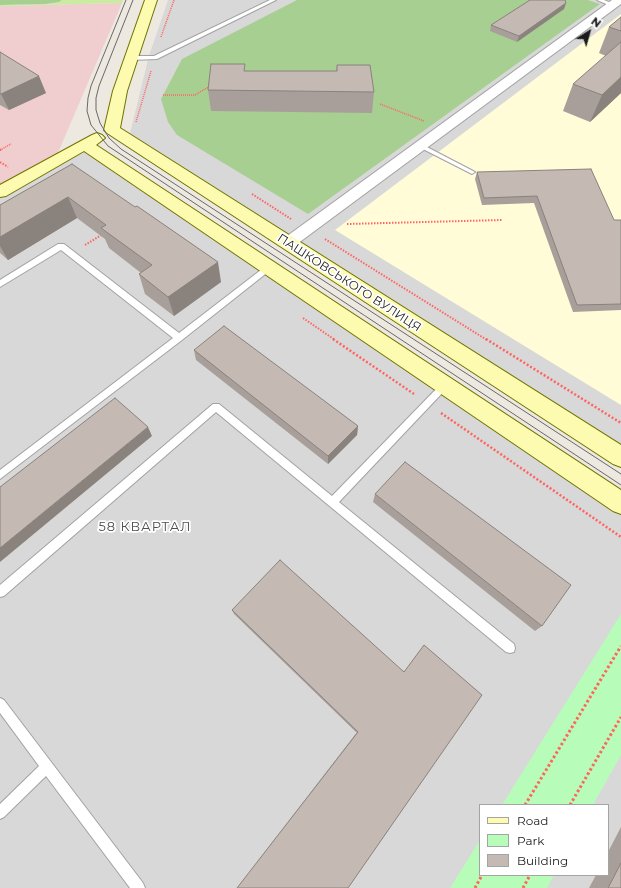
<!DOCTYPE html>
<meta charset="utf-8">
<style>
body{margin:0}
#map{position:relative;width:621px;height:888px;overflow:hidden;background:#ede8e0;font-family:Montserrat,sans-serif}
canvas{display:block}
.legend{position:absolute;left:479px;top:804px;width:130px;height:72px;box-sizing:border-box;background:#fff;border:1px solid #a4a4a4;margin:0;padding:5px 7px;list-style:none;font-size:12px;color:#1b1b1b}
.legend li{display:flex;align-items:center;gap:8px;height:20px}
.legend b{width:20px;border:1px solid #a4a4a4}
.north{position:absolute;left:569px;top:12px;width:40px;height:40px;-webkit-text-stroke:3px #fff;paint-order:stroke;rotate:37deg;font-size:11px;font-weight:700;line-height:16px;text-align:center;color:#1b1b1b}
.north::after{content:'';display:block;margin:auto;width:14px;height:18px;background:#1b1b1b;clip-path:polygon(50% 0,100% 100%,50% 72%,0 100%)}
</style>
<div id="map">
<canvas width="621" height="888"></canvas>
<ul class="legend">
<li><b style="height:5px;background:#fcfbaf"></b>Road</li>
<li><b style="height:11px;background:#b8fcb9"></b>Park</li>
<li><b style="height:11px;background:#c5b9b3"></b>Building</li>
</ul>
<div class="north">N</div>
</div>
<script>
const c = document.querySelector('canvas').getContext('2d');
c.lineJoin = 'round';
function fill(path, color) { c.fillStyle = color; c.fill(path, 'evenodd'); }
const shape = rows => new Path2D(rows.map(r => 'M' + r).join(''));
function trace(path, color, width, dash) { c.strokeStyle = color; c.lineWidth = width; c.lineCap = dash ? 'butt' : 'round'; c.setLineDash(dash || []); c.stroke(path); }
function label(font, color, halo, rows, align = 'center') {
  c.font = font + ' Montserrat,sans-serif'; c.lineWidth = 3.5; c.setLineDash([]); c.textBaseline = 'middle'; c.strokeStyle = halo; c.fillStyle = color; for (const [text, x, y, turn = 0] of rows) {
    c.save(); c.translate(x, y); c.rotate((+turn || 0) * Math.PI / 180); c.textAlign = isNaN(turn) ? turn : align; if (halo) c.strokeText(text, 0, 0); c.fillText(text, 0, 0); c.restore();
  }
}
const residential = shape([
 [168,0,621,0,621,449,129,137,149,56],
 [84,151,621,514,621,888,0,888,0,198],
 [480,805,608,805,608,875,480,875]
]);
const commercial = shape([
 [122,3,54,162,0,191,0,6]
]);
const education = shape([
 [621,14,621,405,335,230]
]);
const grass = shape([
 [62,0,123,0,122,3,0,6,0,5,46,4,59,2]
]);
const forest = shape([
 [0,0,62,0,59,2,46,4,0,5],
 [297,0,588,0,600,4,308,214,177,135,168,122,161,99,182,59]
]);
const park = shape([
 [621,614,621,755,593,805,502,805],
 [480,840,480,875,554,875,547,888,450,888]
]);
const pathFar3 = shape([
 [161,37,174,0],
 [163,95,195,95,210,86],
 [380,104,424,121],
 [136,122,151,71],
 [0,150,11,144]
]);
const pathFar2 = shape([
 [0,150,2,149],
 [0,162,8,167],
 [252,194,291,219],
 [347,224,502,220],
 [325,239,487,340],
 [85,245,103,234],
 [303,318,335,340]
]);
const pathFar1 = shape([
 [333,339,414,394],
 [486,339,621,423],
 [441,413,621,537]
]);
const path = shape([
 [525,805,621,646],
 [570,805,621,717],
 [475,888,482,875],
 [523,888,530,875]
]);
const lane = shape([
 [270,0,276,0,157,59,131,60,128,58,131,56,154,56,270,0],
 [597,0,604,0,616,5,611,6,597,0],
 [419,145,423,145,475,172,472,174,470,173,419,147,419,145],
 [58,244,64,244,179,333,266,266,272,266,273,268,182,340,0,479,0,470,173,338,61,250,0,287,0,280,58,244],
 [445,382,449,385,448,387,339,502,514,644,515,648,514,652,510,653,506,652,216,412,4,596,0,597,0,585,213,404,219,404,332,496,442,383,445,382],
 [0,698,4,700,143,883,145,888,130,888,46,776,4,817,0,819,0,804,39,766,0,713,0,698]
]);
const street = shape([
 [612,0,621,0,621,4,293,247,288,248,283,247,280,243,283,239,612,0]
]);
const secondary = shape([
 [145,0,157,0,127,91,120,128,621,445,621,467,613,464,107,133,104,130,113,91,145,0],
 [97,133,102,135,105,138,96,145,621,490,621,514,613,511,84,151,6,196,0,197,0,185,92,135,97,133]
]);
const tram = shape([
 [126,0,91,86,88,98,87,111,91,125,108,146,621,485],
 [133,0,99,86,96,98,96,110,100,123,109,138,121,149,621,474]
]);
const wall = shape([
 [566,3,564,9,517,42,490,31,491,25],
 [621,17,621,93,590,122,563,111,573,84,606,56,599,53,609,27],
 [0,52,46,93,9,110,0,105],
 [337,65,374,92,372,113,211,111,208,90,245,71,336,71],
 [72,164,221,282,174,316,145,294,139,274,141,273,109,248,105,239,77,218,8,260,0,253,0,205],
 [477,172,614,220,621,220,621,310,573,312,534,203,482,205,475,179],
 [194,350,358,426,357,435,328,464,196,360],
 [375,494,542,626,535,631,373,502],
 [232,610,404,671,424,645,237,888,357,733,234,614],
 [621,827,621,888,589,888,596,875,608,875,608,852]
]);
const shadedWall = shape([
 [566,3,564,9,517,42,519,36],
 [39,76,46,93,9,110,1,94],
 [621,77,621,93,590,122,602,95],
 [68,197,77,218,8,260,0,246,0,237],
 [218,262,221,282,174,316,168,297],
 [358,426,357,435,328,464,328,456],
 [148,427,152,436,0,562,0,548]
]);
const building = shape([
 [530,0,565,0,566,3,519,36,491,25,530,0],
 [621,17,621,31,609,27,621,17],
 [621,42,621,77,602,95,573,84,621,42],
 [0,52,39,76,1,94,0,93,0,52],
 [211,64,245,64,244,71,337,71,337,65,370,65,374,92,208,90,211,64],
 [72,164,135,207,137,206,218,262,168,297,139,274,152,265,101,228,106,225,68,197,0,237,0,205,72,164],
 [591,169,614,220,621,220,621,304,577,305,537,196,484,198,477,172,591,169],
 [224,326,358,426,328,456,194,350,224,326],
 [115,398,148,427,0,548,0,487,115,398],
 [405,462,571,585,542,626,375,494,405,462],
 [280,560,404,672,424,645,482,695,348,888,237,888,358,732,232,610,280,560],
 [621,863,621,888,608,888,621,863]
]);
const streetNames = [
 ["ПАШКОВСЬКОГО ВУЛИЦЯ",349,283,33]
];
const neighbourhoodNames = [
 ["58 КВАРТАЛ",145,527]
];
fill(residential, '#d9d8d8');
fill(commercial, '#f0cdce');
fill(education, '#fffcd7');
fill(grass, '#cbeba2');
fill(forest, '#a8cf92');
fill(park, '#b8fcb9');
trace(lane, '#a2a2a2', 2);
trace(street, '#a2a2a2', 2);
trace(secondary, '#707400', 2);
trace(pathFar3, '#ff645f', 1.5, [1, 1]);
trace(pathFar2, '#ff645f', 2, [1.5, 1.5]);
trace(pathFar1, '#ff645f', 2.5, [2, 2]);
trace(path, '#ff645f', 3, [2.5, 2.5]);
fill(lane, '#fff');
fill(street, '#fff');
fill(secondary, '#fcfbaf');
trace(tram, '#696969', 1);
fill(wall, '#a99f9a');
fill(shadedWall, '#8a827d');
fill(building, '#c5b9b3');
trace(building, '#8a827d', 1);
label('12px', '#1b1b1b', '#fff', streetNames);
c.letterSpacing = '1px';
label('13px', '#4e4e4e', '#fff', neighbourhoodNames);
c.letterSpacing = '0px';
</script>
